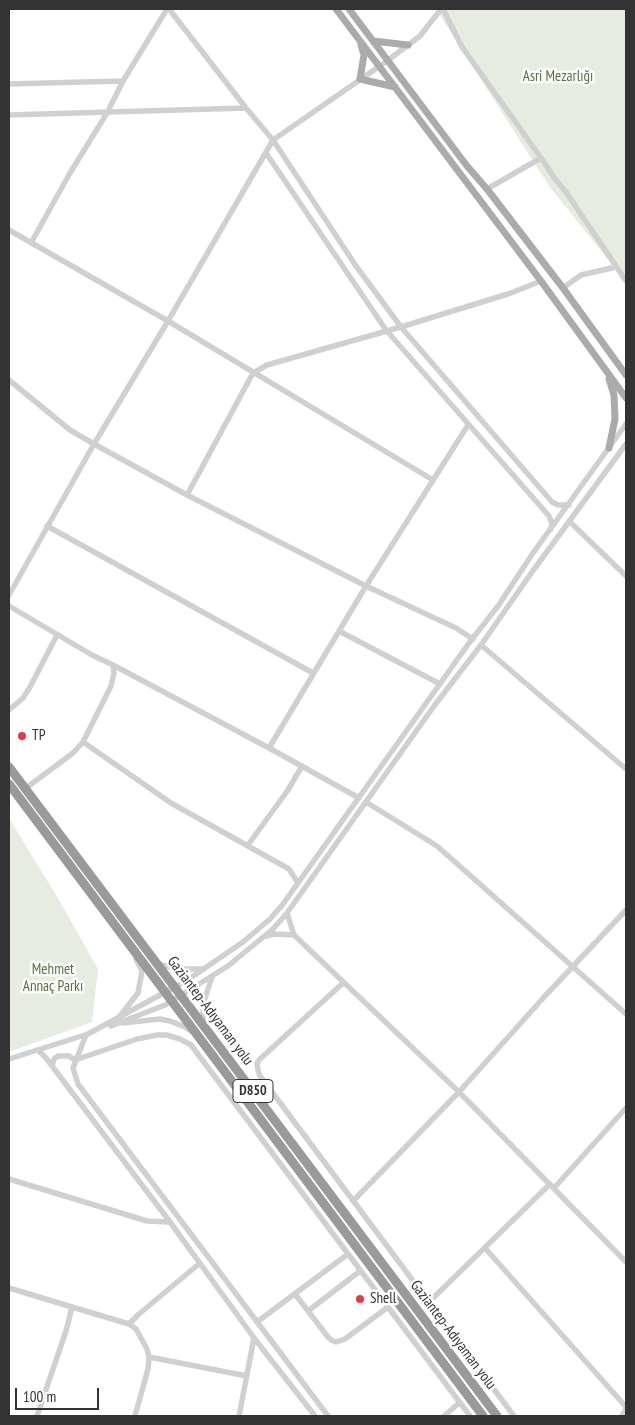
<!DOCTYPE html>
<meta charset="utf-8">
<style>
body{margin:0}
#map{position:relative;width:635px;height:1425px;overflow:hidden;background:#fff;font-family:"PT Sans Narrow",sans-serif}
canvas{display:block}
.frame{position:absolute;inset:0;border:10px solid #333;pointer-events:none}
.scale{position:absolute;left:15px;top:1388px;width:84px;height:22px;box-sizing:border-box;border:2px solid #333;border-top:0;padding-left:6px;font-size:15px;line-height:18px;white-space:nowrap;color:#333;-webkit-text-stroke:4px #fff;paint-order:stroke}
</style>
<div id="map">
<canvas width="635" height="1425"></canvas>
<div class="frame"></div>
<div class="scale">100 m</div>
</div>
<script>
const c = document.querySelector('canvas').getContext('2d');
c.lineJoin = 'round';
function fill(path, color) { c.fillStyle = color; c.fill(path, 'evenodd'); }
const shape = rows => new Path2D(rows.map(r => 'M' + r).join(''));
function trace(path, color, width, dash) { c.strokeStyle = color; c.lineWidth = width; c.lineCap = dash ? 'butt' : 'round'; c.setLineDash(dash || []); c.stroke(path); }
function label(font, color, halo, rows, align = 'center') {
  c.font = font + ' "PT Sans Narrow",sans-serif'; c.lineWidth = 5; c.setLineDash([]); c.textBaseline = 'middle'; c.strokeStyle = halo; c.fillStyle = color; for (const [text, x, y, turn = 0] of rows) {
    c.save(); c.translate(x, y); c.rotate((+turn || 0) * Math.PI / 180); c.textAlign = isNaN(turn) ? turn : align; if (halo) c.strokeText(text, 0, 0); c.fillText(text, 0, 0); c.restore();
  }
}
const green = shape([
 [436,9,626,9,626,282,549,186],
 [9,818,59,900,98,969,92,1022,9,1052]
]);
const minor = shape([
 [169,9,246,108,273,140,356,266,401,327,552,502,558,505,569,505],
 [443,9,462,47,541,158,555,179,566,192,626,281],
 [9,84,123,81],
 [9,115,246,108],
 [266,153,386,330,549,516,552,524,551,529],
 [487,189,541,158],
 [9,230,168,321,433,480],
 [31,243,70,173,107,113,123,81,167,9],
 [563,288,581,275,616,267],
 [9,380,70,430,94,444,187,495,366,586,456,628,473,639],
 [187,495,253,373,267,365,401,327,511,293,541,281],
 [569,521,626,576],
 [47,526,313,673],
 [9,595,94,444,168,321,273,140,387,61,420,36,441,9],
 [9,606,92,655,113,665,114,673,111,686,83,742,73,753,26,788],
 [339,631,440,684],
 [481,645,626,769],
 [113,665,269,748,366,586,468,425],
 [9,710,23,698,30,687,57,635],
 [83,742,171,803,289,869,298,883],
 [269,748,359,798],
 [366,802,437,846,626,1014],
 [248,845,288,790,302,766],
 [287,913,294,935,459,1092,626,1262],
 [266,936,275,934,294,935],
 [157,964,181,969,204,969],
 [343,983,260,1059,257,1063,258,1070,260,1076,514,1416],
 [120,1016,138,993,142,971,136,959],
 [123,1023,160,1019,170,1021,183,1026,191,1031],
 [203,1024,203,1004,212,977],
 [111,1026,165,1005,228,966,273,929,287,913,434,706,481,645,532,572,626,444],
 [38,1050,46,1058,170,1222,254,1338,315,1416],
 [9,1059,88,1034],
 [75,1060,137,1039,157,1035,167,1035,180,1039,191,1045,470,1416],
 [52,1066,54,1059,58,1056,69,1056,75,1060],
 [9,1179,147,1221,170,1222],
 [554,1188,626,1108],
 [353,1201,459,1092,545,996,626,910],
 [485,1248,626,1407],
 [9,1288,72,1307,66,1331,37,1416],
 [295,1294,328,1337,331,1340,336,1342,345,1339,388,1307],
 [429,1302,550,1184],
 [72,1307,129,1324,136,1329,147,1349,149,1357,148,1369,135,1416],
 [308,1311,360,1271],
 [257,1322,348,1254],
 [129,1324,139,1314,200,1263],
 [149,1357,247,1376],
 [239,1416,254,1338],
 [328,1416,78,1084,73,1068,86,1035,186,981,243,942,270,919,283,904,469,643,498,606,533,553,626,424],
 [444,1416,459,1403],
 [622,1416,626,1409]
]);
const major = shape([
 [336,9,541,281,626,398],
 [349,9,467,166,487,189,563,288,626,375],
 [373,41,408,45],
 [361,45,364,55,360,79,395,87],
 [609,379,614,395,615,419,609,448]
]);
const highway = shape([
 [9,767,497,1416],
 [9,784,483,1416]
]);
const markers = [
 [22,736,5,"#e63946"],
 [360,1299,5,"#e63946"]
];
const shields = [
 [253,1091,40]
];
const shieldNames = [
 ["D850",253,1091]
];
const parkNames = [
 ["Asri Mezarlığı",558,77],
 ["Mehmet",53,970],
 ["Annaç Parkı",53,987]
];
const poiNames = [
 ["TP",32,736],
 ["Shell",370,1299]
];
const streetNames = [
 ["Gaziantep-Adıyaman yolu",210,1011,53],
 ["Gaziantep-Adıyaman yolu",453,1335,53]
];
fill(green, '#e6ecdf');
trace(minor, '#d0d0d0', 5.5);
trace(major, '#ababab', 7);
trace(highway, '#9a9a9a', 9);
for (const [x, y, r, color] of markers) { const dot = new Path2D(); dot.arc(x, y, r, 0, 2 * Math.PI); c.fillStyle = color; c.fill(dot); trace(dot, '#fff', 2); }
for (const [x, y, w] of shields) { const box = new Path2D(); box.roundRect(x - w / 2, y - 11.5, w, 23, 4); c.fillStyle = '#fff'; c.fill(box); trace(box, '#333', 1); }
label('bold 14px', '#333', null, shieldNames);
label('15px', '#56703f', '#fff', parkNames);
label('15px', '#333', '#fff', poiNames, 'left');
label('15px', '#333', '#fff', streetNames);
</script>
